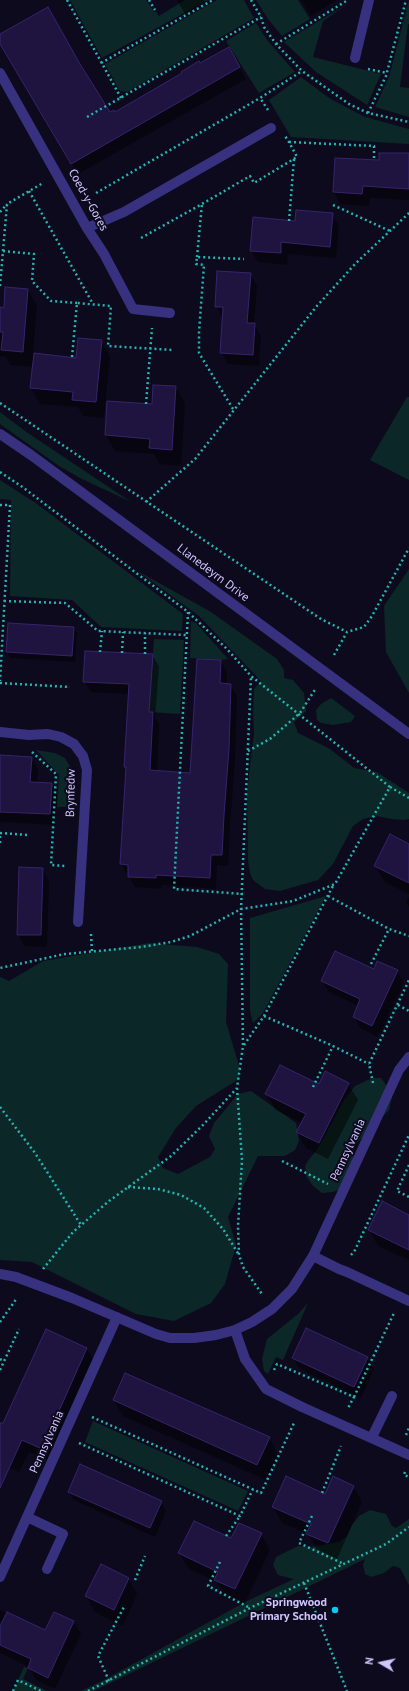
<!DOCTYPE html>
<style>
body{margin:0}
#map{position:relative;width:409px;height:1691px;overflow:hidden;background:#0e0a1d;font-family:"PT Sans",sans-serif}
canvas{display:block}
.north{position:absolute;left:361px;top:1643px;width:40px;height:40px;-webkit-text-stroke:3px #0e0a1d;paint-order:stroke;rotate:279deg;font-size:11px;font-weight:700;line-height:16px;text-align:center;color:#cfc5ff}
.north::after{content:'';display:block;margin:auto;width:14px;height:18px;background:#cfc5ff;clip-path:polygon(50% 0,100% 100%,50% 72%,0 100%)}
</style>
<div id="map">
<canvas width="409" height="1691"></canvas>
<div class="north">N</div>
</div>
<script>
const c = document.querySelector('canvas').getContext('2d');
c.lineJoin = 'round';
function fill(path, color) { c.fillStyle = color; c.fill(path, 'evenodd'); }
const shape = rows => new Path2D(rows.map(r => 'M' + r).join(''));
function trace(path, color, width, dash) { c.strokeStyle = color; c.lineWidth = width; c.lineCap = dash ? 'butt' : 'round'; c.setLineDash(dash || []); c.stroke(path); }
function label(font, color, halo, rows, align = 'center') {
  c.font = font + ' "PT Sans",sans-serif'; c.lineWidth = 4; c.setLineDash([]); c.textBaseline = 'middle'; c.strokeStyle = halo; c.fillStyle = color; for (const [text, x, y, turn = 0] of rows) {
    c.save(); c.translate(x, y); c.rotate((+turn || 0) * Math.PI / 180); c.textAlign = isNaN(turn) ? turn : align; if (halo) c.strokeText(text, 0, 0); c.fillText(text, 0, 0); c.restore();
  }
}
const green = shape([
 [70,0,146,0,154,12,156,12,159,16,185,0,208,0,102,58],
 [217,0,244,0,254,18,127,92,120,91,105,64],
 [256,0,298,0,310,19,282,36,268,19],
 [409,0,409,24,408,24,400,87,409,88,409,117,375,107,389,77],
 [349,3,323,21,313,57,381,74,367,105,316,72,284,42],
 [256,23,267,40,295,72,259,93,226,41],
 [301,77,329,98,365,117,409,129,409,144,291,137,269,100],
 [407,397,409,397,409,480,370,460],
 [0,412,25,431,131,502,80,478,59,466,0,424],
 [0,480,37,504,183,614,182,631,101,627,72,600,10,596,11,500,0,499],
 [409,569,409,693,386,652,384,606],
 [136,570,211,612,277,659,284,670,284,678,293,680,304,693,306,711,294,722,298,733,330,749,354,768,377,772,409,793,409,819,404,820,392,819,377,816,363,819,353,826,333,864,318,880,280,891,265,889,253,880,250,873,248,860,247,792,254,733,253,713,254,689,261,681,199,616],
 [191,621,196,623,228,659,221,660,190,658],
 [154,639,184,640,180,714,149,712],
 [331,698,355,716,351,722,333,725,321,723,317,720,316,710,321,704],
 [36,750,55,753,65,758,73,772,75,805,72,807,57,807,59,775],
 [326,896,263,1013,253,1023,250,1011,250,918],
 [149,943,197,947,219,954,228,964,226,1022,240,1069,239,1079,196,1106,176,1128,158,1157,163,1168,178,1174,210,1157,215,1149,209,1136,214,1123,238,1094,251,1091,296,1123,299,1141,295,1150,285,1156,258,1156,228,1217,236,1245,225,1284,211,1303,174,1321,136,1314,32,1262,0,1260,0,977,9,981,43,961],
 [372,1078,381,1078,387,1086,392,1097,389,1110,353,1147,353,1156,357,1166,346,1187,333,1192,322,1193,313,1186,306,1176,305,1166,310,1158,317,1150,344,1100,355,1086],
 [308,1303,283,1360,276,1357,268,1374,264,1371,262,1359,267,1339,298,1314],
 [93,1421,248,1491,238,1511,85,1442],
 [370,1510,386,1514,392,1526,396,1528,409,1519,409,1585,400,1568,393,1566,384,1573,371,1577,365,1574,363,1565,365,1559,94,1691,81,1691,104,1680,247,1601,294,1579,278,1575,273,1565,276,1557,298,1546,311,1547,339,1542,347,1536,352,1525,359,1516],
 [24,1667,28,1668,23,1679,47,1691,13,1691]
]);
const shadow = shape([
 [177,0,204,0,205,2,185,14],
 [301,0,337,0,311,16],
 [0,35,110,113,115,113,228,48,246,79,78,174,0,40],
 [409,154,409,200,370,198,369,206,340,204,334,192,336,159,380,161],
 [332,214,339,226,336,258,288,254,287,265,258,262,251,251,296,222],
 [250,274,257,286,254,324,261,336,259,366,228,364,221,352,223,318,216,306],
 [28,290,37,306,33,354,77,359,101,341,110,357,104,418,83,416,78,407,40,404,31,388,33,367,11,365,6,357,0,356,0,308,4,309],
 [176,387,185,403,181,466,160,464,154,454,115,451,106,435,108,402,153,405],
 [73,627,77,633,75,662,11,658,7,652],
 [152,655,159,666,155,718,159,724,157,772,191,774,221,661,227,672,226,685,230,685,237,696,235,761,230,826,228,866,217,865,216,889,162,885,161,889,135,887,121,864,127,769,125,766,129,694,91,692,84,681],
 [0,756,31,758,38,769,37,783,51,784,57,795,56,825,0,822],
 [409,845,409,894,385,882,375,866],
 [43,869,49,881,47,947,24,946,18,934],
 [409,897,409,907,406,902],
 [374,970,397,971,404,983,378,1037,360,1028,354,1017,358,1006,329,992,322,981],
 [348,1084,358,1100,328,1159,306,1148,297,1132,302,1123,276,1110,266,1094,319,1085],
 [409,1216,409,1260,378,1246,369,1230],
 [87,1349,94,1361,49,1460,29,1452,19,1472,3,1465,0,1479,0,1432],
 [293,1358,367,1358,374,1369,361,1398,300,1369],
 [114,1400,269,1438,278,1454,266,1480,123,1416],
 [353,1486,362,1502,337,1559,317,1549,308,1534,282,1523,273,1507,325,1495],
 [69,1492,161,1502,166,1511,155,1537,74,1500],
 [261,1534,270,1550,244,1605,225,1596,217,1582,189,1569,179,1553],
 [128,1578,137,1594,123,1626,95,1612,86,1596],
 [0,1610,46,1631,54,1613,74,1622,81,1634,55,1689,36,1680,29,1667,0,1653]
]);
const building = shape([
 [48,7,80,64,110,112,114,110,115,112,182,73,181,72,199,61,200,63,229,47,240,67,71,164,0,44,0,34,48,7],
 [379,153,409,153,409,189,363,186,362,194,333,192,335,158,379,160,379,153],
 [296,210,333,213,330,247,281,242,281,253,250,251,253,217,295,221,296,210],
 [217,271,251,273,247,323,255,323,253,355,220,353,223,307,215,307,217,271],
 [5,287,28,289,23,352,1,350,3,332,0,332,0,307,4,308,5,287],
 [78,338,102,340,96,402,72,400,73,392,30,388,34,353,76,358,78,338],
 [153,385,176,386,172,450,149,448,150,439,105,435,107,401,152,404,153,385],
 [8,623,74,627,72,656,6,652,8,623],
 [85,651,153,654,149,712,153,712,150,770,190,773,197,659,221,660,220,683,231,684,229,749,224,815,222,855,211,855,210,878,156,875,156,878,128,877,128,865,120,864,126,767,124,767,129,684,83,682,85,651],
 [0,755,32,757,30,782,52,783,50,814,0,812,0,755],
 [390,834,409,844,409,883,374,866,390,834],
 [19,867,43,868,41,935,17,935,19,867],
 [335,951,374,969,377,961,398,970,372,1026,353,1017,360,999,321,981,335,951],
 [280,1065,319,1084,325,1071,349,1083,319,1143,296,1132,306,1114,265,1094,280,1065],
 [382,1201,409,1215,409,1250,368,1230,382,1201],
 [306,1328,368,1357,354,1387,292,1358,306,1328],
 [46,1329,87,1348,42,1449,22,1440,0,1488,0,1423,3,1423,46,1329],
 [125,1373,270,1437,257,1465,113,1400,125,1373],
 [80,1464,162,1501,150,1528,68,1492,80,1464],
 [286,1476,325,1494,333,1476,354,1486,328,1543,306,1534,311,1524,272,1507,286,1476],
 [194,1521,231,1538,239,1523,262,1533,235,1589,214,1580,218,1572,178,1553,194,1521],
 [101,1564,129,1578,114,1610,85,1596,101,1564],
 [7,1612,45,1630,54,1612,74,1621,48,1678,28,1668,31,1659,0,1645,0,1626,7,1612]
]);
const path = shape([
 [67,0,121,98],
 [149,0,155,10],
 [251,0,261,17,264,27,276,44,302,71,349,104,368,113,409,122],
 [276,44,348,0],
 [101,63,213,0],
 [368,69,387,73],
 [268,110,260,98,302,71],
 [368,113,386,76,406,0],
 [87,117,261,17],
 [289,142,374,146,374,160],
 [29,191,93,304],
 [96,193,260,98],
 [333,205,390,231],
 [0,212,7,204],
 [289,221,294,159],
 [141,238,202,204,250,176,254,183,297,157,289,142,285,136],
 [3,251,34,254,32,281,51,301,77,303],
 [197,257,202,204],
 [0,286,7,204,43,183],
 [72,357,77,303,111,306,108,346,173,350],
 [0,403,321,619,347,632],
 [146,404,152,328],
 [233,409,199,353,199,332,204,265,196,264,197,257,244,259],
 [0,472,21,486,188,612,227,649,251,676,390,787,335,884,293,901,241,909,190,936,171,942,141,947,65,954,0,968],
 [146,502,195,459,316,307,355,264,409,213],
 [0,505,10,505,0,681],
 [4,601,65,603,98,631,186,635],
 [188,612,174,889,243,894],
 [100,652,102,631],
 [122,653,123,632],
 [145,654,145,633],
 [334,655,347,632,364,627,372,616,409,548],
 [0,683,70,687],
 [248,751,270,739,300,713,316,688],
 [32,752,56,774,51,865,65,866],
 [390,787,409,798],
 [0,833,28,835],
 [0,843,0,833],
 [328,896,389,929,409,936],
 [91,934,92,952],
 [371,964,389,929],
 [398,1005,409,1011],
 [264,1016,333,1046,369,1064],
 [244,1045,264,1016,334,884],
 [373,1083,369,1064,409,980],
 [313,1087,333,1046],
 [237,1088,242,1160,238,1226,239,1255,243,1267,262,1294],
 [0,1107,35,1153,81,1225],
 [282,1161,328,1184],
 [409,1165,397,1191,409,1197],
 [128,1187,158,1189,181,1195,204,1208,223,1229,239,1255],
 [351,1255,355,1250,409,1135],
 [43,1269,73,1232,109,1201,171,1156,203,1125,237,1088,243,1046,241,909,251,676],
 [0,1322,17,1298],
 [0,1359,4,1361],
 [0,1370,19,1329],
 [274,1370,277,1364,354,1397,348,1408],
 [354,1397,394,1313],
 [92,1417,261,1493,294,1423],
 [406,1435,409,1428],
 [79,1443,240,1516,253,1489],
 [405,1472,404,1475,409,1477],
 [322,1493,341,1446],
 [312,1516,299,1543,344,1564],
 [226,1536,240,1516],
 [220,1562,208,1586,250,1608],
 [135,1580,145,1556],
 [304,1583,347,1691],
 [109,1681,98,1656,125,1605],
 [13,1691,18,1680,41,1691],
 [88,1691,250,1608,386,1544,409,1527]
]);
const service = shape([
 [302,1407,409,1455],
 [372,1437,392,1396]
]);
const minor = shape([
 [355,58,369,0],
 [0,73,87,228,104,254,133,309,170,313],
 [87,228,124,212,271,128],
 [0,732,29,735,48,734,61,737,74,744,83,756,87,770,78,922],
 [313,1256,339,1269,347,1272,409,1301],
 [0,1274,16,1277,72,1298,156,1334,170,1338,194,1338,216,1335,235,1330,252,1322,272,1309,292,1289,313,1256,399,1070,409,1057],
 [235,1330,245,1359,266,1389,302,1407],
 [27,1517,63,1534,47,1569],
 [0,1577,117,1317]
]);
const tertiary = shape([
 [0,434,31,455,409,734]
]);
const markers = [
 [335,1610,4,"#00cdf0"]
];
const streetNames = [
 ["Coed-y-Gores",88,200,61],
 ["Llanedeyrn Drive",213,573,37],
 ["Brynfedw",71,793,-89],
 ["Pennsylvania",348,1150,-65],
 ["Pennsylvania",47,1442,-66]
];
const poiNames = [
 ["Springwood",327,1603],
 ["Primary School",327,1617]
];
fill(green, '#0c2727');
fill(shadow, '#0007');
fill(building, '#1f143f');
trace(building, '#36246d', 1);
trace(path, '#23b5b3', 2.5, [2, 3]);
trace(service, '#373180', 10);
trace(minor, '#373180', 10);
trace(tertiary, '#373180', 10);
for (const [x, y, r, color] of markers) { const dot = new Path2D(); dot.arc(x, y, r, 0, 2 * Math.PI); c.fillStyle = color; c.fill(dot); trace(dot, '#0e0a1d', 1.5); }
label('12px', '#cfc5ff', '#0e0a1d', streetNames);
label('bold 12px', '#cfc5ff', '#0e0a1d', poiNames, 'right');
</script>
